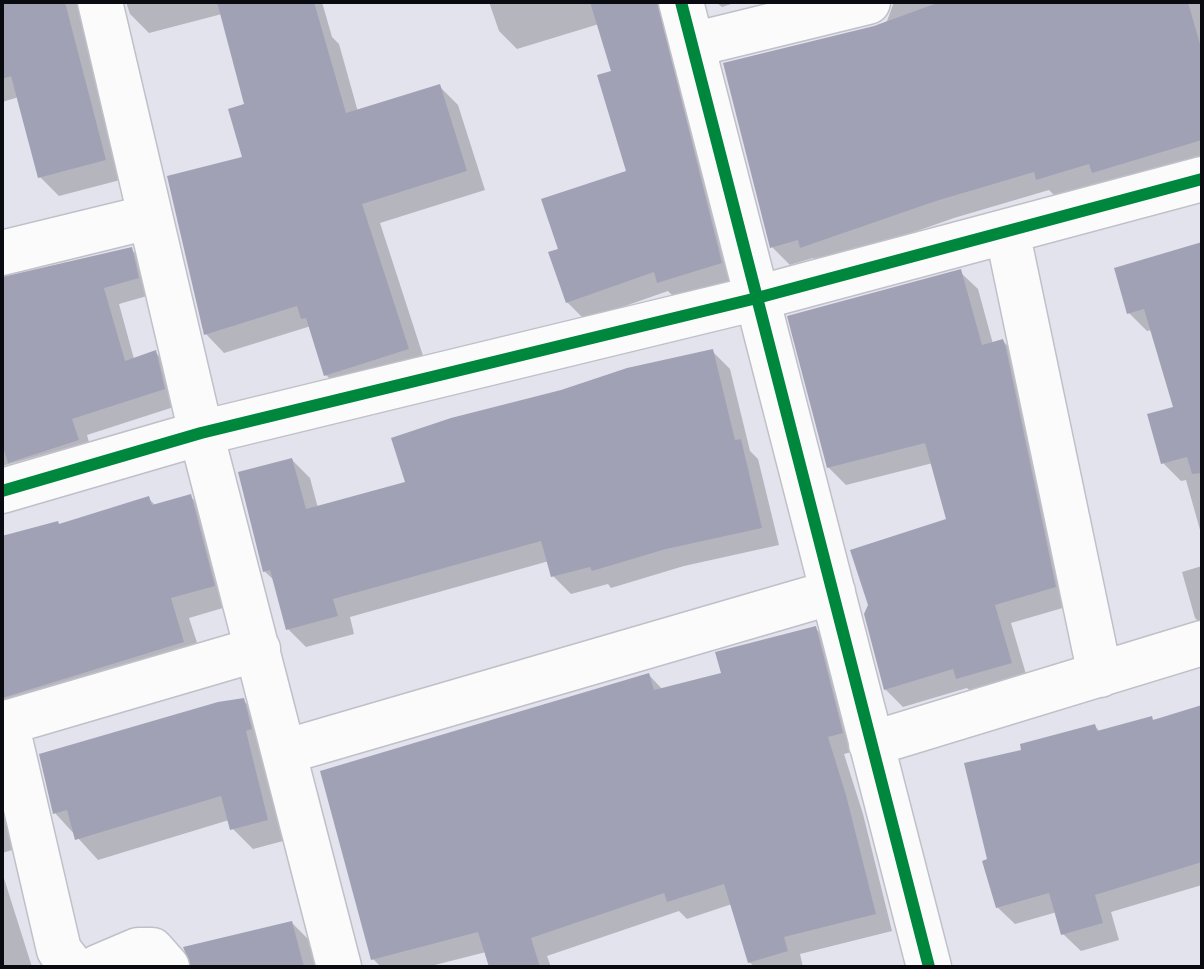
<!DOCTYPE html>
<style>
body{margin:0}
#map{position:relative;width:1204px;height:969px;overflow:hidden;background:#e2e3ed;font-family:Roboto,sans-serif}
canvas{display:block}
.frame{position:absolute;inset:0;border:4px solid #0a0b11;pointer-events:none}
</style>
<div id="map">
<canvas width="1204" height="969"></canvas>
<div class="frame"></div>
</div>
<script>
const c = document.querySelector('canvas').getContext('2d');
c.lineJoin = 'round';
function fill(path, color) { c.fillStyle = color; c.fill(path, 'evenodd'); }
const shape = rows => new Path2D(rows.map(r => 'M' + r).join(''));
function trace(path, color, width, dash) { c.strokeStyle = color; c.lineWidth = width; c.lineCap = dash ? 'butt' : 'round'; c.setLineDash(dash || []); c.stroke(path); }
const shadow = shape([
 [2,2,102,2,124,179,59,196,40,177,19,97,2,102],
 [126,2,322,2,332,37,339,44,358,112,439,86,458,105,485,190,380,223,427,368,345,394,326,375,311,326,224,353,206,334,244,159,247,105,222,14,149,33,130,14],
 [489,2,682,2,739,281,677,300,668,291,585,320,567,302,560,250,629,172,613,72,599,24,517,49,499,31],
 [716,2,737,2,722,7],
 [894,2,1202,2,1202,163,1056,197,1049,190,954,218,820,265,813,258,790,265,772,247,875,28,887,21],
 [1202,244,1202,537,1186,480,1181,481,1163,463,1175,409,1152,330,1147,331,1129,313],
 [131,249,147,265,154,294,119,304,134,359,155,352,171,368,180,405,87,435,89,442,2,466,2,278],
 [960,272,978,289,993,344,1003,341,1020,359,1073,605,1011,623,1028,681,975,696,967,688,903,707,885,689,948,520,933,463,846,485,828,467],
 [712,351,730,369,750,451,758,459,779,545,684,566,611,588,608,584,571,594,553,576,549,561,350,617,354,634,306,647,288,629,275,581,264,571,292,460,310,478,318,508,408,484],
 [190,496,210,516,233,605,189,618,203,661,2,725,2,536,58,523,60,526,148,498,156,506],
 [1202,566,1202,625,1195,618,1182,572],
 [815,628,833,646,859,750,844,754,863,814,892,931,800,954,803,967,755,967,749,962,732,904,687,919,679,911,547,956,551,967,491,967,486,952,427,967,381,967,373,959,649,675,663,690,723,675],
 [243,700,264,721,287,840,253,849,232,828,229,820,98,860,55,813],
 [1202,709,1202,885,1111,912,1119,940,1081,951,1063,934,1057,912,1015,924,997,907,990,861,1024,751,1095,726,1100,732],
 [2,781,23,847,2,853],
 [2,872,32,967,2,967],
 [292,923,310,941,316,967,229,967]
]);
const building = shape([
 [2,2,65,2,106,160,38,178,11,76,2,79],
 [217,2,314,2,346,113,440,84,467,171,362,204,409,349,324,376,306,318,301,319,297,306,204,335,167,176,242,157,228,109,244,104],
 [590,2,657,2,722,263,657,283,654,272,566,303,548,252,558,249,541,199,626,171,597,75,611,71],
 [940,2,1188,2,1202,51,1202,140,1092,173,1089,164,1036,180,1034,172,936,201,800,248,798,240,770,248,723,63,874,26],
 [1202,242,1202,473,1192,474,1187,457,1161,464,1147,414,1173,407,1144,309,1127,314,1114,268],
 [132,247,139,278,104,288,125,361,156,350,165,389,72,419,79,440,8,463,2,444,2,277],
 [961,269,982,345,1003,339,1006,348,1056,587,995,605,1012,663,956,679,953,669,884,690,864,614,868,605,850,550,946,519,925,443,827,468,787,316],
 [713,349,735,440,741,439,762,528,666,549,592,571,590,567,551,577,541,541,333,599,338,616,286,630,270,570,263,572,238,472,292,458,306,509,405,482,391,438,451,418,561,390,627,368],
 [191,494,215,586,171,598,184,642,2,698,2,536,58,521,59,524,149,496,152,505],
 [816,626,843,733,828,737,846,795,876,914,784,937,788,951,748,963,724,884,667,902,664,893,531,938,540,967,489,967,478,932,371,960,320,771,649,673,654,690,721,673,715,652],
 [244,698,252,729,246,731,268,820,230,830,221,796,75,840,67,810,53,814,39,754,218,702],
 [1202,705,1202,862,1095,895,1103,923,1061,935,1049,893,996,908,982,861,987,859,964,763,1021,750,1020,744,1095,724,1097,731,1152,716,1153,720],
 [292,921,304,967,191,967,183,947]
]);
const minor = shape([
 [100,2,201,433,339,967],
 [681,2,929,967],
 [692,45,868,2],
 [1007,231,1100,675],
 [2,253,149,217],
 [2,491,201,433,757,298,1202,179],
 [6,722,59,950,72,967],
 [2,724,258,649],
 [871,744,1202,643],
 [284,752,833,592],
 [98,967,138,950,152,950,167,967]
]);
const cycleway = shape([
 [681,2,929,967],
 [2,491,201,433,757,298,1202,179]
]);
fill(shadow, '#0003');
fill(building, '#a1a1b5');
trace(minor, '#bfc0c8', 47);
trace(minor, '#fbfbfc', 44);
trace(cycleway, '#00873e', 12);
</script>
